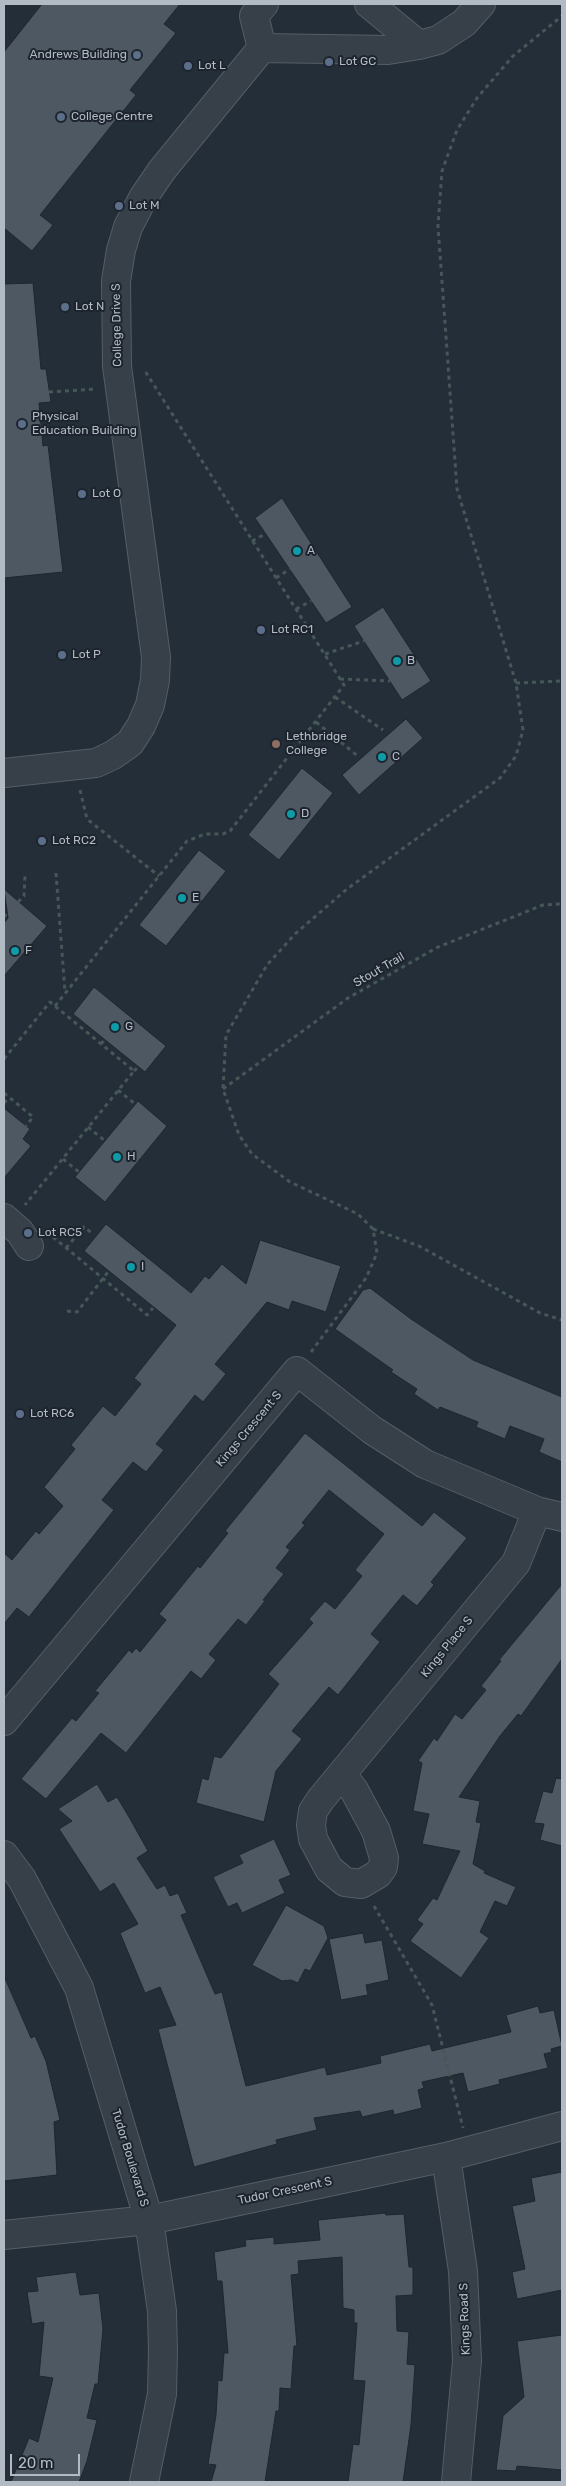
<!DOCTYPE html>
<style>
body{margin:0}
#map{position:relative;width:566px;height:2486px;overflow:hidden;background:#242e38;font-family:Rubik,sans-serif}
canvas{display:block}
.frame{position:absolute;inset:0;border:5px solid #b2bac4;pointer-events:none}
.scale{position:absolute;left:10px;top:2454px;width:70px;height:22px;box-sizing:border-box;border:2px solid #b2bac4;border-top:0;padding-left:6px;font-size:15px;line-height:18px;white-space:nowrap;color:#b2bac4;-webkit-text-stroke:4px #1d242d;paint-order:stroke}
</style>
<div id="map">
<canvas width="566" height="2486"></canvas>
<div class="frame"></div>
<div class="scale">20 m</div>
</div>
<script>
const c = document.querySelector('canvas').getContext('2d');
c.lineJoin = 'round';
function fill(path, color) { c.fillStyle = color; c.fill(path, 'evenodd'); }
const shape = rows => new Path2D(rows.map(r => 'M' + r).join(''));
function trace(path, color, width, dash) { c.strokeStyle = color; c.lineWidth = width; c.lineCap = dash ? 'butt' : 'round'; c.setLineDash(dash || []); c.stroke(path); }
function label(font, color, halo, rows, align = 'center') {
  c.font = font + ' Rubik,sans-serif'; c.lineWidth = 4; c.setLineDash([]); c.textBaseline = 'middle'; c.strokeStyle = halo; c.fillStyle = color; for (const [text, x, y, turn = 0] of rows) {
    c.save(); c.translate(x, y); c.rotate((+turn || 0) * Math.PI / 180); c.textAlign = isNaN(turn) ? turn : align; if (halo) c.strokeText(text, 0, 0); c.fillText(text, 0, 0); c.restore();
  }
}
const building = shape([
 [42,4,180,4,164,24,176,33,130,90,136,95,40,215,53,225,32,251,4,228,4,52,42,4],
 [33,283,41,369,46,369,51,402,39,403,43,446,48,445,63,572,4,578,4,284,33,283],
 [282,498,352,607,326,623,255,518,282,498],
 [383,607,431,681,402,700,354,626,383,607],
 [406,719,423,738,359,795,342,775,406,719],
 [302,768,333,793,279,860,248,835,302,768],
 [199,850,226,871,166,946,139,925,199,850],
 [4,889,47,926,4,976,4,923,8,918,4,889],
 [94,987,166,1046,145,1072,73,1014,94,987],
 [138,1101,167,1126,105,1202,75,1177,138,1101],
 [4,1108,30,1129,23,1139,31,1146,4,1178,4,1108],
 [106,1224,191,1293,205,1276,209,1279,222,1264,246,1284,260,1240,341,1266,326,1312,292,1301,289,1310,267,1302,215,1364,226,1374,203,1402,195,1395,156,1444,164,1450,146,1472,133,1462,102,1500,114,1510,29,1617,17,1608,4,1624,4,1553,12,1560,36,1531,39,1534,63,1506,44,1487,75,1449,71,1445,103,1406,115,1416,141,1384,134,1378,176,1325,84,1251,106,1224],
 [370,1288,411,1319,473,1360,562,1397,562,1462,539,1452,544,1439,510,1426,505,1439,476,1427,478,1422,440,1407,438,1410,414,1394,417,1389,391,1372,393,1370,335,1329,363,1290,370,1288],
 [305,1433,422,1526,434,1512,467,1538,431,1582,434,1585,417,1606,403,1595,371,1634,380,1642,354,1675,338,1695,329,1687,292,1731,302,1739,276,1771,264,1822,196,1803,202,1778,208,1780,214,1756,221,1758,279,1684,268,1674,313,1623,309,1619,325,1601,335,1609,362,1576,355,1570,384,1534,329,1490,302,1523,305,1525,286,1547,290,1550,276,1568,284,1574,263,1600,265,1601,246,1625,238,1619,209,1654,216,1660,201,1679,191,1671,126,1753,101,1733,46,1799,21,1779,72,1718,76,1721,99,1693,95,1691,129,1650,132,1653,136,1648,140,1652,166,1620,159,1614,198,1566,200,1568,228,1533,225,1531,305,1433],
 [562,1584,562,1659,521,1716,518,1714,500,1736,459,1797,480,1801,476,1822,481,1823,473,1864,485,1871,484,1873,516,1887,507,1906,495,1901,480,1932,489,1938,461,1978,410,1941,423,1924,417,1920,433,1898,437,1900,460,1851,422,1844,429,1814,413,1811,422,1763,418,1761,434,1738,437,1741,455,1714,462,1719,486,1690,481,1686,501,1661,499,1660,562,1584],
 [556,1778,562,1779,562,1846,540,1840,544,1824,534,1823,543,1791,552,1793,556,1778],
 [97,1784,108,1802,117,1797,129,1817,148,1851,137,1858,157,1889,165,1885,170,1896,178,1893,187,1913,181,1915,215,1994,222,1992,246,2086,325,2067,327,2075,381,2063,380,2056,430,2044,432,2051,511,2032,506,2015,538,2006,540,2013,554,2010,562,2046,551,2049,552,2052,544,2054,548,2068,499,2080,500,2084,468,2092,463,2073,422,2082,424,2088,418,2090,422,2108,394,2115,393,2110,362,2117,360,2111,314,2118,317,2130,276,2140,277,2144,194,2167,158,2029,176,2025,160,1987,145,1993,120,1933,138,1924,114,1883,100,1892,59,1829,72,1821,58,1809,97,1784],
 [274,1839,291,1875,279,1880,285,1893,242,1913,237,1903,228,1907,213,1877,243,1863,239,1855,274,1839],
 [286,1905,324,1926,328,1938,310,1971,305,1969,298,1983,291,1980,282,1981,252,1965,286,1905],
 [363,1933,365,1943,382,1940,389,1980,366,1985,368,1995,341,2000,329,1939,363,1933],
 [4,1976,31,2038,35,2036,46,2061,60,2120,54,2122,57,2175,4,2181,4,1976],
 [562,2172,562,2290,517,2299,512,2272,525,2269,512,2206,535,2201,531,2178,562,2172],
 [385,2213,386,2215,404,2214,409,2267,413,2267,413,2295,396,2296,397,2331,409,2332,407,2364,415,2365,411,2425,403,2482,348,2482,353,2444,359,2445,365,2381,353,2380,357,2323,354,2323,354,2310,343,2308,342,2257,298,2261,299,2274,291,2275,297,2346,294,2346,291,2389,280,2388,279,2411,276,2411,265,2482,211,2482,216,2465,208,2464,216,2415,218,2380,222,2381,224,2353,228,2353,222,2281,217,2281,214,2252,246,2246,245,2240,274,2237,274,2244,320,2240,318,2220,385,2213],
 [76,2272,80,2295,99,2293,103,2329,98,2384,95,2384,87,2418,97,2420,87,2461,79,2482,11,2482,29,2438,38,2442,53,2378,39,2376,44,2322,32,2324,27,2292,38,2291,36,2277,76,2272],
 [562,2335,562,2470,517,2466,516,2471,496,2470,503,2416,524,2397,517,2341,562,2335]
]);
const path = shape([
 [49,392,96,389],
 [252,541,265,534],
 [276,578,290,569],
 [296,609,311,601],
 [325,654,364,641],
 [340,679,390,681],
 [516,683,562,681],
 [335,697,383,730],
 [316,722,359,757],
 [80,790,87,819,159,876],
 [56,873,65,992],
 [18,902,24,896,25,876],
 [4,917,7,913],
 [55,1006,187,841,205,834,223,834,230,831,344,685,145,371],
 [101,1044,104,1040],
 [4,1059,50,1002,134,1071,25,1205],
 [134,1071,138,1067],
 [223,1089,348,998,438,947,543,905,562,904],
 [118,1090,135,1104],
 [4,1093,33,1117,26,1126],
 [4,1103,9,1097],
 [88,1127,105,1141],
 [63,1159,79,1172],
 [373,1229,419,1246,540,1313,562,1320],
 [53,1237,147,1315,153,1308],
 [66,1248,84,1227,93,1234],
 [67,1311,77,1312,108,1272],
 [311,1352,366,1278,377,1253,373,1229,358,1214,290,1182,252,1154,239,1135,223,1089,226,1035,267,965,295,934,347,889,500,778,516,756,523,730,516,683,457,489,438,226,442,171,457,130,477,98,513,56,562,16],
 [374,1906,432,2005,463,2128]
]);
const minor = shape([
 [369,4,419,45],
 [262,48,254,16,264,4],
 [4,773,96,763,113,755,130,743,141,726,150,705,155,680,156,657,117,366,116,281,121,250,128,227,143,198,162,170,262,48,388,50,419,45,438,40,464,23,481,4],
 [4,1218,20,1232,29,1246],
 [4,1721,297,1371,372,1430,425,1464,537,1511,562,1517],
 [342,1775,354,1790,376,1831,384,1858,383,1867,378,1874,361,1884,345,1882,329,1869,313,1839,311,1825,313,1811,321,1799,516,1563,537,1511],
 [4,1855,22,1879,79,1988,149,2220,162,2311,163,2351,162,2394,144,2482],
 [446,2157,463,2271,467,2361,456,2482],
 [4,2235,149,2220,446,2157,562,2126]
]);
const markers = [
 [137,55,5,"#5c6f8a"],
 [329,62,5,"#5c6f8a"],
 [188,66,5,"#5c6f8a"],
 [61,117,5,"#5c6f8a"],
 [119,206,5,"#5c6f8a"],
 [65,307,5,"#5c6f8a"],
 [22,424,5,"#5c6f8a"],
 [82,494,5,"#5c6f8a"],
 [297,551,5,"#0f9aa8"],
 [261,630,5,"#5c6f8a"],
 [62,655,5,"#5c6f8a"],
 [397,661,5,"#0f9aa8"],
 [276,744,5,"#8d6e63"],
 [382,757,5,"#0f9aa8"],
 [291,814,5,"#0f9aa8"],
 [42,841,5,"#5c6f8a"],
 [182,898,5,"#0f9aa8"],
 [15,951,5,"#0f9aa8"],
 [115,1027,5,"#0f9aa8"],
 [117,1157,5,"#0f9aa8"],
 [28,1233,5,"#5c6f8a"],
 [131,1267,5,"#0f9aa8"],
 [20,1414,5,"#5c6f8a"]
];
const poiNames = [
 ["Andrews Building",127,55,"right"],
 ["Lot GC",339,62],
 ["Lot L",198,66],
 ["College Centre",71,117],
 ["Lot M",129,206],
 ["Lot N",75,307],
 ["Physical",32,417],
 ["Education Building",32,431],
 ["Lot O",92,494],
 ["A",307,551],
 ["Lot RC1",271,630],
 ["Lot P",72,655],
 ["B",407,661],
 ["Lethbridge",286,737],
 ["College",286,751],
 ["C",392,757],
 ["D",301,814],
 ["Lot RC2",52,841],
 ["E",192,898],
 ["F",25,951],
 ["G",125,1027],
 ["H",127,1157],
 ["Lot RC5",38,1233],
 ["I",141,1267],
 ["Lot RC6",30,1414]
];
const streetNames = [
 ["College Drive S",117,325,-91],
 ["Stout Trail",379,970,-30],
 ["Kings Crescent S",249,1429,-50],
 ["Kings Place S",447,1647,-51],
 ["Tudor Boulevard S",130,2158,73],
 ["Tudor Crescent S",285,2191,-12],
 ["Kings Road S",465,2319,-92]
];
fill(building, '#4d5863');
trace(building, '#1f262f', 1);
trace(minor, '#555d66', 30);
trace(path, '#465758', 3, [4, 4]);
trace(minor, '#373f48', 28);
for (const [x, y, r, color] of markers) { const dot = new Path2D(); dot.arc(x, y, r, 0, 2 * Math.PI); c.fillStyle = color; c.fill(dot); trace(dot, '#1d242d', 2); }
label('12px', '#b2bac4', '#1d242d', poiNames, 'left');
label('12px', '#b2bac4', '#1d242d', streetNames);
</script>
